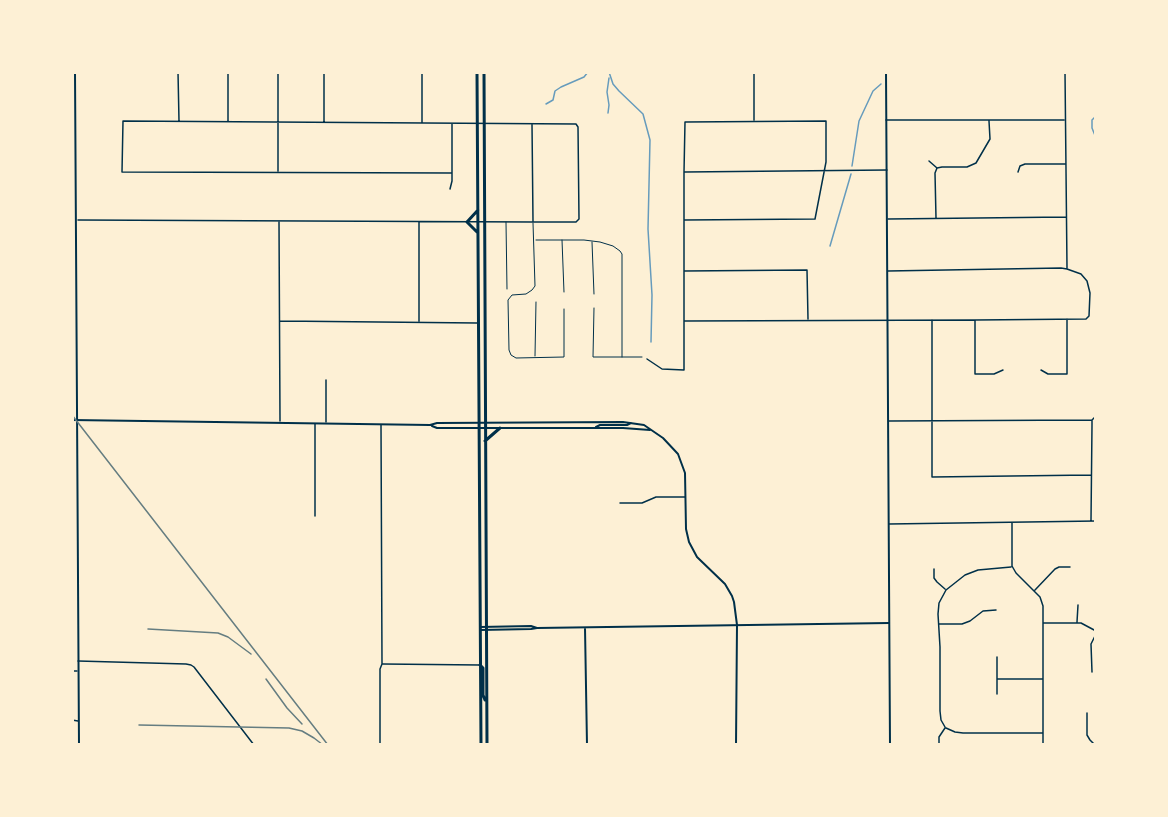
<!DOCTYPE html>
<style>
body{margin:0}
#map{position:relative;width:1168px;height:817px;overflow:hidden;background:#fdf0d5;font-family:"Sofia Sans Condensed",sans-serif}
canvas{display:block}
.frame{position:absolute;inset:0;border:74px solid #fdf0d5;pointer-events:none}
</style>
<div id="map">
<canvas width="1168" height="817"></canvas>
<div class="frame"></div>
</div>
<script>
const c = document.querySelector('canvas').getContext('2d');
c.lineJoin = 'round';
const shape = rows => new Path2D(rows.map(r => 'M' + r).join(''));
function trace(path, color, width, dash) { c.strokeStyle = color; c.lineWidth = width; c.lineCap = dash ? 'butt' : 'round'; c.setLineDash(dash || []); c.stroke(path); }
const stream = shape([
 [609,72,613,84,619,91,643,114,650,140,648,229,652,295,651,342],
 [546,104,553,100,555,91,561,87,584,77,588,72],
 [608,113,609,105,607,92,609,78],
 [1096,116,1092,120,1092,128,1096,138],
 [852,166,859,121,873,91,881,84],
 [830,246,851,174]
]);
const service = shape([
 [506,222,507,289],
 [533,223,535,286,532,290,526,294,512,295,508,300,509,350,511,355,516,358,564,357,564,309],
 [536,240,584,240,600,242,613,246,620,251,622,254,622,357],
 [562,240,564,292],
 [592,242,594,294],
 [594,308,593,357,642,357],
 [535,356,536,302]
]);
const minor = shape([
 [178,72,179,121],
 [228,72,228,121],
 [324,72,324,122],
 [754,72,754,120],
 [1065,72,1067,268],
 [324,73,441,73],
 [422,73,422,122],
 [886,120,1064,120],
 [532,124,533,221],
 [929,161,937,168],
 [278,171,278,72],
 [685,172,887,170],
 [1018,172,1020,166,1025,164,1066,164],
 [450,189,452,181,452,124],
 [936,218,935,173,937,168,942,167,967,167,976,163,990,139,989,121],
 [888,219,1066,217],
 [78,220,533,222,576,222,579,219,578,127,576,124,123,121,122,172,452,173],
 [279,222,280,421],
 [419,222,419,321],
 [684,271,807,270,808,319],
 [932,320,932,477,1091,475],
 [975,320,975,374,994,374,1003,370],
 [280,321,477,323],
 [685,321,975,320,1086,319,1089,316,1090,293,1087,281,1081,274,1067,269,1061,268,888,271],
 [647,359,662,369,684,370,684,172,685,122,826,121,826,162,815,219,684,220],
 [1041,370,1048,374,1067,374,1067,319],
 [889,421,1092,420],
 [326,422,326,380],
 [315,424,315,516],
 [381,425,382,664,380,669,380,744,479,745],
 [620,503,642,503,656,497,685,497],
 [1091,520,1092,425,1092,420,1096,416],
 [1012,523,1012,566,1016,573,1040,597,1043,606,1043,745],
 [889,524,1096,521],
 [934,569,934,578,937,582,945,589],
 [1035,590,1055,569,1059,567,1070,567],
 [1077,622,1078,605],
 [1043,623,1081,623,1096,631],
 [939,624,962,624,970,621,983,611,996,610],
 [997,657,997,694],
 [78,661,186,664,191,665,194,667,254,745],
 [383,664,480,665],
 [72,671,77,671],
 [1092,672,1091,644,1096,634],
 [997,679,1042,679],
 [1087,713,1087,735,1090,740,1095,745],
 [72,720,78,721],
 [945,727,941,720,940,711,940,647,938,614,939,603,946,590,965,575,978,570,1011,567],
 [946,728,955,732,963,733,1042,733],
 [939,745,939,737,945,728]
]);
const tertiary = shape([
 [480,627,531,626,537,628],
 [585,628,587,745],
 [480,630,531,629,537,628,889,623]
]);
const secondary = shape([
 [75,72,79,745],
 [886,72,890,745],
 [72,420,430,425,437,423,623,422,644,425,663,438,678,454,685,473,686,529,689,542,697,557,725,584,732,596,734,602,737,625,736,745],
 [432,426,437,428,623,428,650,430],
 [596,427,600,425,627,425,631,423]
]);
const primary = shape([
 [477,72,481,745],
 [484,72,487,745],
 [478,210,467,222,478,233],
 [485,441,500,428],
 [480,665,483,668,483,695,485,700]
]);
const rail = shape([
 [72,415,328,745],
 [148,629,218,633,228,637,251,654],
 [266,679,287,708,302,724],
 [139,725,289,728,302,731,314,738,323,745]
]);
trace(stream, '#669bbc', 1.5);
trace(service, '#003049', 1);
trace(minor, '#003049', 1.5);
trace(tertiary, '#003049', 2);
trace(secondary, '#003049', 2);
trace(primary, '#003049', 3);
trace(rail, '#657d81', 1.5);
</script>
